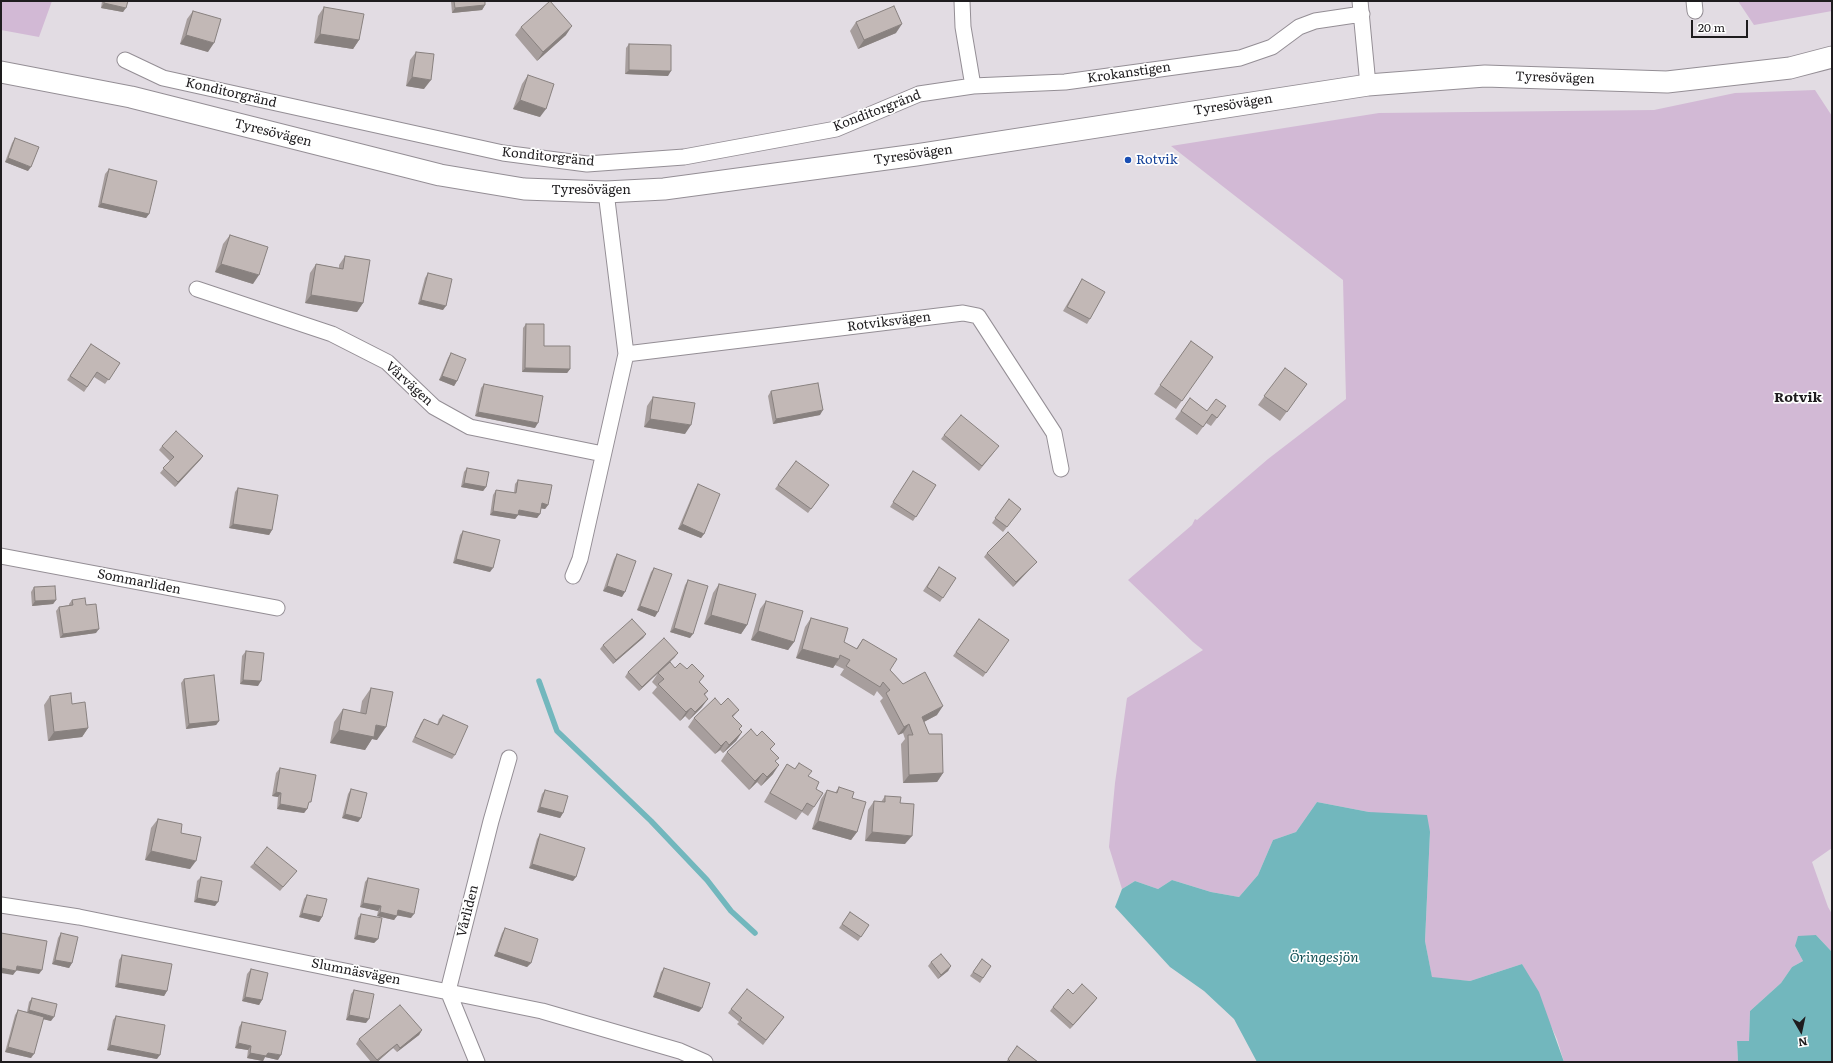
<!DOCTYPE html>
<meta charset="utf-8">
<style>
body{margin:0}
#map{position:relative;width:1833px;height:1063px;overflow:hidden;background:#e2dce3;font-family:Literata,serif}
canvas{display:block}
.frame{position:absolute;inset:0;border:2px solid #1e1c1e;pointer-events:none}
.north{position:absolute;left:1781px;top:1011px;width:40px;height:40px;-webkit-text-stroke:3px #fff;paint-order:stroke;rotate:171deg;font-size:11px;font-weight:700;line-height:16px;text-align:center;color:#1e1c1e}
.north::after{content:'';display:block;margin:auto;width:14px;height:18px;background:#1e1c1e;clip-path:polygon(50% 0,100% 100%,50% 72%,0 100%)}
.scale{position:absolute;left:1691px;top:20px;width:57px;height:18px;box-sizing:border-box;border:2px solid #1e1c1e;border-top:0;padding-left:5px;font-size:12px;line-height:14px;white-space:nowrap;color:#1e1c1e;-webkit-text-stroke:3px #fff;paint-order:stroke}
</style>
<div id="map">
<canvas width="1833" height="1063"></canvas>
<div class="frame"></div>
<div class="north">N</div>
<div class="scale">20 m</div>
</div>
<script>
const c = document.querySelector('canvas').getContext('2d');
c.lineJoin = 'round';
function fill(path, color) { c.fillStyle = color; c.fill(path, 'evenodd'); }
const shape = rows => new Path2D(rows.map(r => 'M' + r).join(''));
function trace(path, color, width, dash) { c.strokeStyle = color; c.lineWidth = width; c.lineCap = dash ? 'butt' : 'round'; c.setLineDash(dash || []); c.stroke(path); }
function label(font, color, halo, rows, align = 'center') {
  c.font = font + ' Literata,serif'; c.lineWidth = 3.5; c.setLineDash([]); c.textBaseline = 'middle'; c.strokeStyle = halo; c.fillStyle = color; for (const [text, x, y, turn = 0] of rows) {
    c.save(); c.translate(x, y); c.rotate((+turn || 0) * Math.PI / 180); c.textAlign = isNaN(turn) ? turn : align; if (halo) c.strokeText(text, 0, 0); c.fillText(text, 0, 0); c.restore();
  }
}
const green = shape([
 [1,1,52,1,39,37,1,30],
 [1738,1,1832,1,1832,11,1754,25],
 [1815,90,1832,116,1832,848,1812,862,1828,907,1832,914,1832,952,1816,935,1795,946,1803,961,1792,967,1781,983,1750,1011,1749,1041,1737,1041,1738,1062,1564,1062,1557,1039,1522,964,1470,981,1432,978,1425,941,1430,832,1369,812,1317,802,1296,832,1273,840,1258,875,1239,897,1211,892,1172,880,1158,889,1135,881,1122,889,1109,847,1115,783,1127,698,1203,650,1193,642,1128,580,1192,525,1195,519,1197,520,1268,459,1346,399,1343,280,1171,146,1379,113,1654,110,1735,93]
]);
const water = shape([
 [1317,802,1369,812,1427,815,1430,832,1425,941,1432,977,1470,981,1522,964,1539,992,1564,1062,1257,1062,1234,1019,1204,991,1170,967,1115,907,1122,889,1135,881,1158,889,1172,880,1211,892,1239,897,1258,875,1273,840,1296,832],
 [1816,935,1832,952,1832,1062,1738,1062,1737,1041,1749,1041,1750,1011,1781,983,1792,967,1803,961,1795,946,1798,936]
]);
const stream = shape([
 [539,681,557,731,651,821,707,880,731,911,755,933]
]);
const street = shape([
 [962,1,963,27,973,86,1065,82,1240,58,1272,47,1299,27,1315,21,1362,14],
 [1360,1,1368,85],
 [1694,1,1695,11],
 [125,60,163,78,503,153,587,164,684,157,836,129,919,94,973,86],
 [197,289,332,334,387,362,434,407,470,427,603,454],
 [626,354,963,313,978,316,1054,433,1061,469],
 [1,556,277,608],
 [573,576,580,559,626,354,606,192],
 [1,905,79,917,542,1011,680,1051,705,1062],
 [477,1062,448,991,491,821,509,758]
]);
const secondary = shape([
 [1,72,131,97,440,175,524,189,606,192,664,189,916,155,1368,85,1485,76,1667,82,1790,68,1832,57]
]);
const wall = shape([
 [102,1,128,1,123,12,101,8],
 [451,1,485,1,485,5,482,10,452,13],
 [324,7,359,40,353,49,314,43,318,16],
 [193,11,208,52,180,44,187,19],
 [856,22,896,33,858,49,850,31],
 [521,27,566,35,537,61,515,35],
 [629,44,668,76,625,74,626,48],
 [416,52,424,89,406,86,410,60],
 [528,75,540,117,513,109,522,84],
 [15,138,28,171,5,162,12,143],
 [109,169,149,214,146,218,98,207,105,174],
 [230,235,253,284,215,272,223,244],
 [345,256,363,303,357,312,305,303,310,273,316,264,339,268,339,265],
 [428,273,443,310,418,304,425,278],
 [1082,279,1090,319,1087,324,1063,311],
 [526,324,544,346,570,369,567,373,522,372,523,328],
 [1191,341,1213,357,1176,409,1154,394],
 [91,344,120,363,105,384,94,377,84,392,67,380],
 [451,353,457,381,454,386,439,380,448,358],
 [1285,368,1307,384,1280,421,1258,405],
 [484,384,535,428,475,416,481,388],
 [771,391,820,415,773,424,768,396],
 [653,397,685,434,644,427,647,406],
 [1190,398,1207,411,1226,406,1211,426,1206,423,1197,435,1175,419],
 [944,435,995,451,979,471,941,439],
 [162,446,203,456,200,460,175,487,160,473,170,461,159,450],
 [796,461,829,485,808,513,775,489],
 [467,468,486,487,483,491,461,487,464,472],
 [913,471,936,485,913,521,890,507],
 [518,480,548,505,545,509,541,508,540,514,537,518,518,515,515,519,490,515,493,495,496,490,514,493,515,484],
 [698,484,704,534,701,538,678,529,695,489],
 [238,488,272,530,269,535,229,528,235,492],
 [1009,499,1021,509,1003,532,992,523],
 [463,531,490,572,453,563,460,535],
 [987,553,1037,562,1033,566,1013,587,984,557],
 [617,554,622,597,603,591,614,559],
 [939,567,956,578,940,602,923,591],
 [654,568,655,617,637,610,651,572],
 [688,580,690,638,670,632,685,585],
 [719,584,747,625,741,634,704,624,713,593],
 [34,587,56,600,53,604,32,606,31,592],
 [72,600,86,605,96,633,60,638,56,611,59,607,69,605,69,604],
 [766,601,794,642,788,650,751,640,760,609],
 [811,618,844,642,856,649,863,639,890,670,903,684,937,715,924,722,943,773,937,782,903,783,901,744,905,739,903,733,898,735,880,701,883,698,877,691,874,696,840,675,844,669,835,665,833,668,796,658,805,627],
 [979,619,1009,640,983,677,953,656],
 [646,634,643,638,613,664,600,649,603,645],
 [246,651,258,686,240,684,242,656],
 [675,657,639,691,625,677,628,672],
 [675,668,700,682,708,691,705,695,702,707,689,720,685,716,680,721,652,693,657,687,652,682,658,673],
 [184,679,219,721,216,725,186,729,181,683],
 [371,688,377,740,372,739,365,750,330,743,334,722,343,709,360,713,362,701],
 [50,696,72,704,88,728,82,737,48,741,44,705],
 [721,705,739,710,733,717,739,729,742,732,736,741,723,753,720,750,715,754,688,727,694,718],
 [443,715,455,755,452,759,412,742,421,723,424,719,437,725,439,719],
 [757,736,775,744,770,750,776,762,773,774,761,786,757,782,749,790,721,761,727,752],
 [799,763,808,776,816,789,814,807,808,816,802,812,796,820,764,802,781,773,787,764,795,769],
 [280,768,308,807,307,809,304,813,277,809,278,797,272,796,276,773],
 [839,787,852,798,857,832,851,840,812,829,821,799,827,790,835,793],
 [351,789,361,818,358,822,342,818,348,794],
 [545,790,563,813,560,818,537,812,542,794],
 [885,796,905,844,865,841,868,810,874,801,881,802],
 [158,819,181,833,190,869,145,860,151,828],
 [540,834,573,881,529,868,537,839],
 [254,863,297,871,280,891,250,867],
 [201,877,215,906,194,902,197,881],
 [368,878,411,918,397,915,394,920,377,916,378,911,360,907,365,882],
 [307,895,322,917,319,922,299,917,304,899],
 [850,912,869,925,858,941,839,928],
 [361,914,378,939,374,943,354,939,358,918],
 [505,928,531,963,527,967,494,956,502,933],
 [61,933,72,963,69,968,52,964,58,938],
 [122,955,167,991,164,996,115,987,119,960],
 [982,959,991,966,980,983,970,976],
 [931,962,951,966,948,971,938,979,928,966],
 [664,968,699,1012,653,997,661,972],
 [251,969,262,1000,259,1005,242,1001,247,974],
 [354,990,366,1023,346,1020,351,994],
 [1073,994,1094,1002,1070,1029,1050,1011,1053,1007],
 [32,998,51,1021,43,1019,31,1058,5,1052,15,1015,18,1010,27,1012,29,1002],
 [731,1009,784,1017,763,1045,737,1024,739,1022,728,1013],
 [116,1016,157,1059,107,1050,113,1020],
 [242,1022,278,1060,265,1057,263,1061,247,1058,248,1050,235,1048,239,1027],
 [422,1030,419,1035,397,1052,393,1048,377,1062,371,1062,356,1044,359,1039],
 [1017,1046,1038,1062,1006,1062]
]);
const shadedWall = shape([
 [104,3,126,8,123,12,101,8],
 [485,5,482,10,452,13,455,8],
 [902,24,896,33,858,49,864,40],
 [572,26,566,35,537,61,543,52],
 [320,34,359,40,353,49,314,43],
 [186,35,214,43,208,52,180,44],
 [629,70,671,71,668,76,625,74],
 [412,77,431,80,424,89,406,86],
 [520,100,546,109,540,117,513,109],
 [8,158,31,167,28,171,5,162],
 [101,203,149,214,146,218,98,207],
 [221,264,259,275,253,284,215,272],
 [311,295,363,303,357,312,305,303],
 [421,300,446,306,443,310,418,304],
 [525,368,570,369,567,373,522,372],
 [442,376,457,381,454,386,439,380],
 [823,410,820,415,773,424,776,419],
 [478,412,538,423,535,428,475,416],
 [650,419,691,425,685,434,644,427],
 [203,456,200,460,175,487,178,482],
 [464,483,486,487,483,491,461,487],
 [542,503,548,505,545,509,538,508],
 [519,510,540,514,537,518,518,515,515,519,490,515,493,511],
 [233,524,272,530,269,535,229,528],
 [682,524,704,534,701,538,678,529],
 [456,559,493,568,490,572,453,563],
 [1037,562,1033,566,1013,587,1016,582],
 [607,586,625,592,622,597,603,591],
 [56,600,53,604,32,606,35,601],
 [640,606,658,612,655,617,637,610],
 [711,615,747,625,741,634,704,624],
 [674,628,693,634,690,638,670,632],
 [99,629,96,633,60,638,63,634],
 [758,631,794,642,788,650,751,640],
 [646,634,643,638,613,664,616,660],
 [802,649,839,659,833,668,796,658],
 [678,653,675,657,639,691,642,687],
 [243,680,261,681,258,686,240,684],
 [708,699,702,707,689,720,695,712],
 [943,706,937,715,916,726,922,717],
 [691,708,685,716,680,721,686,712],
 [219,721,216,725,186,729,189,724],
 [909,724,903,733,898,735,904,727],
 [376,725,386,727,377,740,372,739,365,750,330,743,339,730],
 [88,728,82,737,48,741,54,732],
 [742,732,736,741,723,753,729,745],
 [726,741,720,750,715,754,721,746],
 [779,765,773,774,761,786,767,777],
 [763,773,757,782,749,790,755,781],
 [943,773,937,782,903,783,909,775],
 [276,792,281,793,278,797,272,796],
 [280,804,307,809,304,813,277,809],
 [540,807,563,813,560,818,537,812],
 [345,814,361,818,358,822,342,818],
 [818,821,857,832,851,840,812,829],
 [872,832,912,836,905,844,865,841],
 [151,851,196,861,190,869,145,860],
 [532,864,576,877,573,881,529,868],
 [197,898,218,902,215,906,194,902],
 [363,903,381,906,378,911,360,907],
 [398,910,414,914,411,918,395,915],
 [380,912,397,916,394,920,377,916],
 [302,913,322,917,319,922,299,917],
 [357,935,378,939,374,943,354,939],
 [497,952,531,963,527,967,494,956],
 [55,960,72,963,69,968,52,964],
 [17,966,42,970,39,974,14,970],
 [951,966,948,971,938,979,941,975],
 [1,968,16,971,13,975,1,973],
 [118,983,167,991,164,996,115,987],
 [656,992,702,1008,699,1012,653,997],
 [245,997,262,1000,259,1005,242,1001],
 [1097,998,1094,1002,1070,1029,1073,1025],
 [29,1010,54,1017,51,1021,26,1015],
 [349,1015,369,1019,366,1023,346,1020],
 [422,1030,419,1035,397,1052,400,1048],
 [238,1043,251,1046,248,1050,235,1048],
 [397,1044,393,1048,377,1062,376,1062],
 [110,1045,160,1055,157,1059,107,1050],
 [8,1047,34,1054,31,1058,5,1052],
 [250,1053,268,1053,281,1055,278,1060,265,1057,263,1061,247,1058]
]);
const building = shape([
 [104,1,128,1,126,8,104,3,104,1],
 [454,1,485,1,485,5,455,8,454,1],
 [550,1,572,26,543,52,521,27,550,1],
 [894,6,902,24,864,40,856,22,894,6],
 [324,7,364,14,359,40,320,34,324,7],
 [193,11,221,19,214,43,186,35,193,11],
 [629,44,671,45,671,71,629,70,629,44],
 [416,52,434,54,431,80,412,77,416,52],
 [528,75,554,84,546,109,520,100,528,75],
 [15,138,39,147,31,167,8,158,15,138],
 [109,169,157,181,149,214,101,203,109,169],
 [230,235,268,247,259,275,221,264,230,235],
 [345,256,370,260,363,303,311,295,316,264,343,269,345,256],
 [428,273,452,279,446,306,421,300,428,273],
 [1082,279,1105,292,1090,319,1067,307,1082,279],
 [526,324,544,324,544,346,570,346,570,369,525,368,526,324],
 [1191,341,1213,357,1182,401,1160,385,1191,341],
 [91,344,120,363,109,380,97,372,87,387,70,376,91,344],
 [451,353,466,359,457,381,442,376,451,353],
 [1285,368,1307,384,1287,412,1264,396,1285,368],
 [818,383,823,410,776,419,771,391,818,383],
 [484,384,543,396,538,423,478,412,484,384],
 [653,397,695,403,691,425,650,419,653,397],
 [1190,398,1207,411,1216,399,1226,406,1217,418,1212,414,1203,427,1181,411,1190,398],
 [961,415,999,446,982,466,944,435,961,415],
 [176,431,203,456,178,482,163,468,174,457,162,446,176,431],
 [796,461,829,485,811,509,778,485,796,461],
 [467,468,489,472,486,487,464,483,467,468],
 [913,471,936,485,916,517,893,502,913,471],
 [518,480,552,485,548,505,542,503,540,514,519,510,518,515,493,511,496,490,516,493,518,480],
 [698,484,720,494,704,534,682,524,698,484],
 [238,488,278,495,272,530,233,524,238,488],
 [1009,499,1021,509,1007,527,995,518,1009,499],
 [463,531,500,540,493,568,456,559,463,531],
 [1008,532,1037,562,1016,582,987,553,1008,532],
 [617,554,636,561,625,592,607,586,617,554],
 [939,567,956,578,943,598,927,587,939,567],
 [654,568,672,574,658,612,640,606,654,568],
 [688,580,708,586,693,634,674,628,688,580],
 [719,584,756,594,747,625,711,615,719,584],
 [55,586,56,600,35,601,34,587,55,586],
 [85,598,86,605,96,604,99,629,63,634,59,607,73,605,72,600,85,598],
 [766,601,803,611,794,642,758,631,766,601],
 [811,618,848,628,844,642,857,649,863,639,897,659,890,670,903,684,925,672,943,706,922,717,929,734,942,734,943,773,909,775,908,735,913,735,909,724,904,727,886,693,890,690,883,682,880,687,846,666,850,660,840,655,839,659,802,649,811,618],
 [632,619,646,634,616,660,603,645,632,619],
 [979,619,1009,640,986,673,956,652,979,619],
 [664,638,678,653,642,687,628,672,664,638],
 [246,651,264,653,261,681,243,680,246,651],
 [670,662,675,668,680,663,687,669,692,664,704,676,699,682,708,691,704,694,708,699,695,712,691,708,686,712,658,684,664,679,658,673,670,662],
 [214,675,219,721,189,724,184,679,214,675],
 [371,688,393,692,386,727,376,725,374,737,339,730,343,709,366,714,371,688],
 [71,693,72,704,85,702,88,728,54,732,50,696,71,693],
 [715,698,721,705,728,698,739,710,732,716,742,726,739,729,742,732,729,745,726,741,721,746,694,718,715,698],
 [443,715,468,726,455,755,415,737,424,719,438,725,443,715],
 [751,729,757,736,762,731,775,744,770,749,779,758,775,761,779,765,767,777,763,773,755,781,727,752,751,729],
 [799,763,812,771,808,776,819,782,816,789,823,793,814,807,807,803,802,811,770,793,787,764,795,769,799,763],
 [280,768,316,775,311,802,309,802,307,809,280,804,281,793,276,792,280,768],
 [839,787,854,792,852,798,866,802,857,832,818,821,827,790,837,793,839,787],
 [351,789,367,793,361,818,345,814,351,789],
 [545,790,568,796,563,813,540,807,545,790],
 [885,796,901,797,900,803,914,804,912,836,872,832,874,801,885,802,885,796],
 [158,819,182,824,181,833,201,837,196,861,151,851,158,819],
 [540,834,585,848,576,877,532,864,540,834],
 [267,847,297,871,283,887,254,863,267,847],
 [201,877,222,881,218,902,197,898,201,877],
 [368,878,419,889,414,914,398,910,397,916,380,912,381,906,363,903,368,878],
 [307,895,327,899,322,917,302,913,307,895],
 [850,912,869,925,861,937,842,924,850,912],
 [361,914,382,918,378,939,357,935,361,914],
 [505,928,538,939,531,963,497,952,505,928],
 [1,933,47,941,42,970,17,966,16,971,1,968,1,933],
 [61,933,78,937,72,963,55,960,61,933],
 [941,954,951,966,941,975,931,962,941,954],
 [122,955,172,964,167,991,118,983,122,955],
 [982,959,991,966,983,978,973,972,982,959],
 [664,968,710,983,702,1008,656,992,664,968],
 [251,969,268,973,262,1000,245,997,251,969],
 [1082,984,1097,998,1073,1025,1053,1007,1068,989,1073,994,1082,984],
 [747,989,784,1017,766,1040,740,1020,742,1018,731,1009,747,989],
 [354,990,374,994,369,1019,349,1015,354,990],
 [32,998,57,1004,54,1017,29,1010,32,998],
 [400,1005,422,1030,400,1048,397,1044,377,1060,359,1039,400,1005],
 [18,1010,44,1017,34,1054,8,1047,18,1010],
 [116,1016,165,1025,160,1055,110,1045,116,1016],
 [242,1022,286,1031,281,1055,268,1053,266,1056,250,1053,251,1046,238,1043,242,1022],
 [1017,1046,1038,1062,1011,1062,1008,1059,1017,1046]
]);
const markers = [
 [1128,160,4,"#1a4fb4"]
];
const streetNames = [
 ["Krokanstigen",1129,73,-8],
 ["Tyresövägen",1555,78,2],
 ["Konditorgränd",231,93,13],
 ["Tyresövägen",1233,105,-9],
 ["Konditorgränd",877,111,-21],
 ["Tyresövägen",273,133,14],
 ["Tyresövägen",913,155,-8],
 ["Konditorgränd",548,157,6],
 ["Tyresövägen",591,190],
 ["Rotviksvägen",889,322,-7],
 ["Vårvägen",409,384,42],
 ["Sommarliden",139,582,11],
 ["Vårliden",468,911,-76],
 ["Slumnäsvägen",356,972,11]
];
const transitNames = [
 ["Rotvik",1136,160]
];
const neighbourhoodNames = [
 ["Rotvik",1798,398]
];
const waterNames = [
 ["Öringesjön",1324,958]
];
fill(green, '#d2b9d5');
fill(water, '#72b7bd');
trace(stream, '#72b7bd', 5.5);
trace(street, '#948e95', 17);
trace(secondary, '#948e95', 23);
trace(street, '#fff', 15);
trace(secondary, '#fff', 21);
fill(wall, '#a79e9d');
fill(shadedWall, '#88817f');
fill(building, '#c2b8b6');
trace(building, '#88817f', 1);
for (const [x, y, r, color] of markers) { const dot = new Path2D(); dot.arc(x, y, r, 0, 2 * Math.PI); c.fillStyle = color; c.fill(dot); trace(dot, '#fff', 1.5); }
label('13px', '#1e1c1e', '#fff', streetNames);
label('13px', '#164399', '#fff', transitNames, 'left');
label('bold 14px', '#1e1c1e', '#fff', neighbourhoodNames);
label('italic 14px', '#135155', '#fff', waterNames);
</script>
